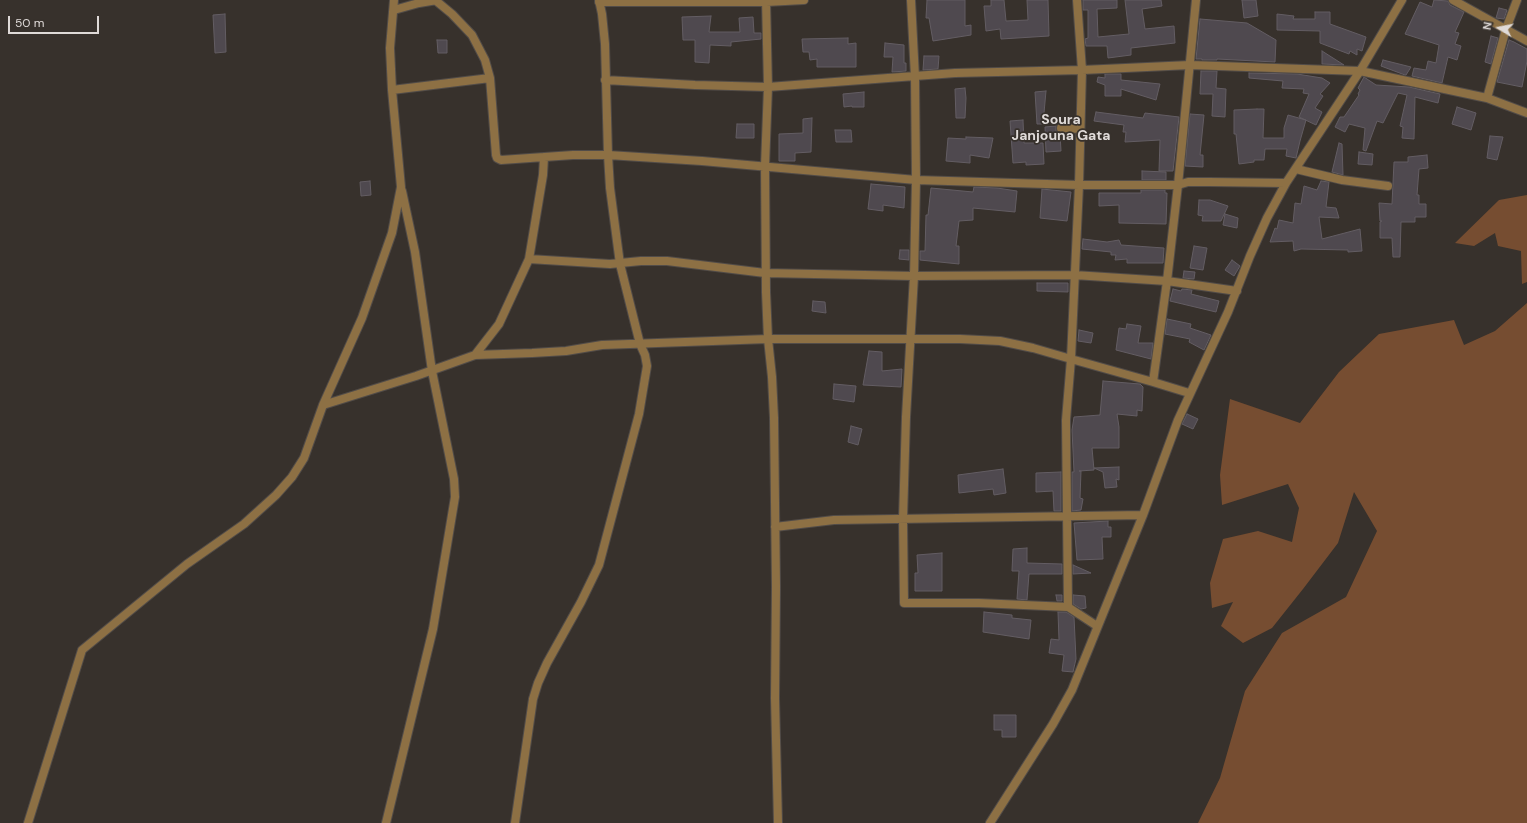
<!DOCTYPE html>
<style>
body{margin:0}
#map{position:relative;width:1527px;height:823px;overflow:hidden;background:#37312c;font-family:"DM Sans",sans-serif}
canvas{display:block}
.north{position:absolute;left:1479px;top:8px;width:40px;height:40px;-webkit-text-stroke:3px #37312c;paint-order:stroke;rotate:280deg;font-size:11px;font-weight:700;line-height:16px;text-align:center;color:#dfdad8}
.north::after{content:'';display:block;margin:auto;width:14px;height:18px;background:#dfdad8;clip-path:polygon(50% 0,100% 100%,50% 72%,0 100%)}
.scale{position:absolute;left:8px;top:16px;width:91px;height:18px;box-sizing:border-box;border:2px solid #dfdad8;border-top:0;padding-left:5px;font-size:12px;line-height:14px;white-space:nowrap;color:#dfdad8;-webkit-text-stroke:3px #37312c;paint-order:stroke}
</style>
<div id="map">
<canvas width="1527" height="823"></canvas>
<div class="north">N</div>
<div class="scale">50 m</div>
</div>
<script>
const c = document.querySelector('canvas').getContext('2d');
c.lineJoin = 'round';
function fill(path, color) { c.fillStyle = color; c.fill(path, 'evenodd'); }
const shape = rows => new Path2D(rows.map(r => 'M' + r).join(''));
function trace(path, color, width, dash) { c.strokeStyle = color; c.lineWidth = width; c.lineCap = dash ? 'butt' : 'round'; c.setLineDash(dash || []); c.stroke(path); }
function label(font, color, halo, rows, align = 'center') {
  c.font = font + ' "DM Sans",sans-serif'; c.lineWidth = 3.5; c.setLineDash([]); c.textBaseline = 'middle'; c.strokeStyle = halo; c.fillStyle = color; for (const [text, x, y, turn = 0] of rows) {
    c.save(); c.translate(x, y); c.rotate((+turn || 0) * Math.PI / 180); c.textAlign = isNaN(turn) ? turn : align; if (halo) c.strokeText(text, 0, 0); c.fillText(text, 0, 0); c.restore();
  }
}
const green = shape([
 [1527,195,1527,282,1522,284,1521,251,1498,246,1495,233,1474,246,1455,243,1499,200],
 [1527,303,1527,823,1198,823,1220,778,1245,691,1282,633,1346,597,1377,531,1354,492,1338,543,1303,589,1272,628,1243,643,1221,626,1233,602,1212,608,1210,583,1223,539,1258,531,1292,542,1299,508,1288,484,1222,505,1220,475,1230,399,1300,423,1339,372,1379,334,1454,320,1464,345,1495,331]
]);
const building = shape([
 [927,0,965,0,965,26,971,25,971,35,933,41,929,18,926,18,927,0],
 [991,0,1004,0,1006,21,1028,20,1027,0,1048,0,1049,36,1001,39,1000,29,986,31,984,6,991,6,991,0],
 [1083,0,1117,0,1117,8,1097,9,1098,37,1129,34,1125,0,1161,0,1162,6,1142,9,1145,29,1174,26,1175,43,1131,48,1131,55,1108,58,1107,46,1086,46,1085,39,1088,38,1088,10,1083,10,1083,0],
 [1242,0,1256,0,1258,16,1244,18,1242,0],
 [1434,0,1448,1,1450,5,1464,12,1455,32,1459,33,1455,44,1461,46,1457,60,1448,57,1442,83,1412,76,1414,68,1426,70,1428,61,1436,63,1439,45,1405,34,1420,2,1432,7,1434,0],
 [1499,8,1507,10,1504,19,1496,18,1499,8],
 [1315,12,1330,12,1330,24,1366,37,1362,51,1357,49,1357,55,1350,51,1349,54,1320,43,1320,31,1277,30,1277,14,1294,16,1293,19,1315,19,1315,12],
 [225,14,226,52,215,53,213,15,225,14],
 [711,16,709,32,740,32,739,18,753,17,754,33,761,33,761,39,731,42,731,46,710,45,709,63,695,62,695,40,683,40,682,17,711,16],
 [1200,19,1247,23,1276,40,1275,62,1217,59,1217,60,1202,60,1202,59,1196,59,1200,19],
 [1491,36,1498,38,1491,64,1485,62,1491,36],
 [848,38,848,44,856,43,856,67,817,67,817,59,810,60,809,52,803,52,802,39,848,38],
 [437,40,447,40,447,53,438,53,437,40],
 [1509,40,1514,42,1527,49,1527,61,1522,87,1497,82,1509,40],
 [885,43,904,45,904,63,906,63,906,71,892,72,893,57,884,57,885,43],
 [1322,51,1344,65,1322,64,1322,51],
 [924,56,939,56,938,69,923,70,924,56],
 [1383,60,1411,67,1406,75,1405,75,1381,66,1383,60],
 [1201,71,1217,71,1216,88,1226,89,1225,117,1212,116,1213,94,1200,94,1201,71],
 [1249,73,1297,74,1322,78,1330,83,1320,94,1323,96,1315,108,1322,112,1316,125,1299,117,1309,94,1303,93,1304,89,1282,88,1283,81,1249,78,1249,73],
 [1105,74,1121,74,1121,80,1160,84,1156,100,1121,89,1121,96,1105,96,1105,85,1097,82,1098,77,1105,78,1105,74],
 [1364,77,1376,85,1409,87,1440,94,1438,103,1415,97,1414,139,1402,138,1403,127,1400,126,1407,95,1398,93,1383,123,1377,121,1366,151,1363,150,1365,128,1349,124,1345,132,1335,127,1340,117,1344,117,1359,95,1358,94,1360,90,1358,88,1364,77],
 [965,88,966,98,965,118,956,118,955,89,965,88],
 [1046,91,1043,124,1037,124,1035,92,1046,91],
 [864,92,864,107,852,107,852,106,844,107,843,94,864,92],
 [1457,107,1476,113,1471,130,1452,124,1457,107],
 [1257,109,1264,109,1263,138,1284,138,1284,128,1288,115,1306,120,1300,141,1296,158,1286,156,1287,149,1265,149,1264,160,1254,160,1254,162,1239,164,1236,134,1234,134,1234,110,1257,109],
 [1096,112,1143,118,1145,113,1179,117,1173,171,1159,171,1160,140,1125,142,1126,132,1123,132,1124,125,1094,121,1096,112],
 [1190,114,1204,115,1200,155,1203,155,1203,167,1185,166,1190,114],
 [812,118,811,152,795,153,795,161,779,161,779,134,803,133,803,119,812,118],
 [1023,120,1024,143,1043,143,1044,164,1026,165,1026,162,1013,163,1010,121,1023,120],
 [737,124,754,124,754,138,736,138,737,124],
 [1056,126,1056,131,1060,133,1061,151,1046,152,1045,127,1056,126],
 [835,130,851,130,852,142,836,142,835,130],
 [1490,136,1503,137,1497,160,1487,158,1490,136],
 [966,137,993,138,989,158,970,155,970,163,946,161,948,138,966,139,966,137],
 [1339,143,1342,144,1343,175,1332,172,1339,143],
 [1359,152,1373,154,1372,165,1358,164,1359,152],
 [1427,155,1428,168,1419,169,1417,195,1419,195,1419,204,1426,204,1426,217,1415,217,1415,222,1401,222,1400,257,1393,257,1392,238,1380,238,1380,222,1382,221,1380,221,1379,203,1392,204,1394,162,1408,162,1408,157,1427,155],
 [1142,171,1166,172,1166,180,1142,180,1142,171],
 [370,181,371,195,361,196,360,182,370,181],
 [1321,181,1329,182,1326,207,1336,208,1339,218,1319,217,1322,239,1360,229,1362,251,1348,252,1348,250,1301,249,1294,251,1293,241,1270,242,1275,228,1277,229,1279,220,1293,223,1295,203,1301,204,1304,186,1317,190,1321,181],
 [871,184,905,187,904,208,883,205,883,211,868,209,871,184],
 [974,187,997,188,1017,191,1015,212,973,208,973,220,959,221,956,246,959,246,959,264,920,260,920,251,925,251,926,215,928,215,931,188,973,192,974,187],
 [1042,189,1071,192,1067,221,1040,218,1042,189],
 [1141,190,1165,190,1165,193,1167,193,1166,224,1119,223,1119,205,1099,206,1099,193,1141,193,1141,190],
 [1199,200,1210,200,1228,206,1221,221,1202,221,1203,216,1198,215,1199,200],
 [1225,214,1238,218,1237,228,1223,225,1225,214],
 [1083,239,1107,242,1119,240,1121,245,1164,248,1163,263,1127,263,1127,259,1115,260,1116,255,1111,255,1111,252,1082,249,1083,239],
 [1194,246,1207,248,1203,270,1190,268,1194,246],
 [900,250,909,250,909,260,899,259,900,250],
 [1232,260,1240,266,1234,276,1225,270,1232,260],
 [1184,271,1195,272,1194,279,1183,278,1184,271],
 [1037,283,1068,283,1068,292,1037,291,1037,283],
 [1173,289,1181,291,1182,289,1192,290,1191,294,1219,301,1216,312,1170,301,1173,289],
 [813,301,825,302,826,313,812,311,813,301],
 [1167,319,1191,324,1190,328,1211,335,1204,350,1189,342,1190,339,1165,334,1167,319],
 [1127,324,1141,326,1138,343,1153,343,1151,359,1116,350,1119,328,1126,329,1127,324],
 [1079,330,1093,333,1091,343,1078,341,1079,330],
 [869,351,882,352,882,371,902,369,901,387,863,385,869,351],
 [1103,381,1140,384,1143,387,1142,411,1137,410,1137,416,1117,414,1119,427,1119,448,1092,448,1094,470,1079,471,1081,471,1080,498,1083,499,1081,510,1072,511,1072,472,1074,472,1072,430,1074,417,1100,415,1103,381],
 [834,384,856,386,854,402,833,399,834,384],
 [1187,414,1198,419,1193,429,1182,424,1187,414],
 [851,426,862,429,858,445,848,442,851,426],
 [1119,467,1119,480,1116,479,1117,487,1105,488,1103,472,1094,468,1119,467],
 [1003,469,1006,493,994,495,993,489,959,493,958,475,1003,469],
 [1061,472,1061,511,1054,511,1053,491,1036,492,1036,473,1061,472],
 [1108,521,1108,527,1111,527,1111,537,1102,537,1103,559,1077,560,1074,523,1108,521],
 [1027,548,1027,563,1062,564,1062,574,1029,574,1027,600,1017,599,1019,571,1012,571,1013,549,1027,548],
 [942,553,942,591,915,591,915,573,918,573,917,555,942,553],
 [1073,565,1091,573,1073,574,1073,565],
 [1056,595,1062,595,1062,601,1057,601,1056,595],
 [1073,595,1085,596,1086,608,1081,609,1073,604,1073,595],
 [984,612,1012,615,1012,618,1031,620,1029,639,983,632,984,612],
 [1058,612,1066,612,1074,617,1076,659,1073,672,1062,671,1064,655,1049,653,1051,639,1059,640,1058,612],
 [994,715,1016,715,1016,737,1002,737,1002,730,994,730,994,715]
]);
const minor = shape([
 [435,0,452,14,472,35,485,60,490,78,496,155,497,158,501,160,573,155,608,155,702,161,916,180,1079,185,1178,185,1188,182,1209,182,1286,183],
 [766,0,768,87,765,166,766,292,768,339,772,377,774,418,776,587,775,698,778,823],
 [911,0,915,77,916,180,914,276,906,417,903,519,904,603,979,603,1068,607],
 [1077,0,1082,70,1190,65,1360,71,1487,98,1527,113],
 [1453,0,1527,41],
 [599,2,766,2,804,0],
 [394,10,419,3,437,0],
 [605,80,695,85,768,87,955,73,1082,70,1079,185,1071,359,1153,382,1167,281,1178,185,1196,0],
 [392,90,490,78],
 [1487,98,1506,29,1517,0],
 [1061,128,1080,129],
 [1296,169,1342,180,1388,186],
 [529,259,610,264,641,261,667,261,765,273,914,276,1074,275,1167,281,1237,291],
 [475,355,499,324,529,259,543,175,544,157],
 [1153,382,1189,393],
 [323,405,416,376,475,355,532,353,566,351,602,345,768,339,960,339,1000,341,1033,348,1071,359,1066,420,1068,607,1097,626],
 [775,527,834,520,1143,515],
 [28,823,82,650,187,564,244,524,276,495,292,477,304,458,323,405,362,318,392,233,401,187,392,90,390,48,394,0],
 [386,823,433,629,455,497,454,479,432,371,415,252,402,191],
 [515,823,533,699,538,683,547,663,581,602,599,565,639,414,647,366,645,355,640,344,620,264,610,188,608,155,605,44,602,14,599,0],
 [990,823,1053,724,1072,690,1143,515,1178,420,1228,312,1250,256,1267,218,1286,183,1360,71,1402,0]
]);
const quarterNames = [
 ["Soura",1061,120],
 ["Janjouna Gata",1061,136]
];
fill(green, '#764d31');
fill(building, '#4f494f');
trace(building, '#635d63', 1);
trace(minor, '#524c48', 10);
trace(minor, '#8d7044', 8);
label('bold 14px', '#dfdad8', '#37312c', quarterNames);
</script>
